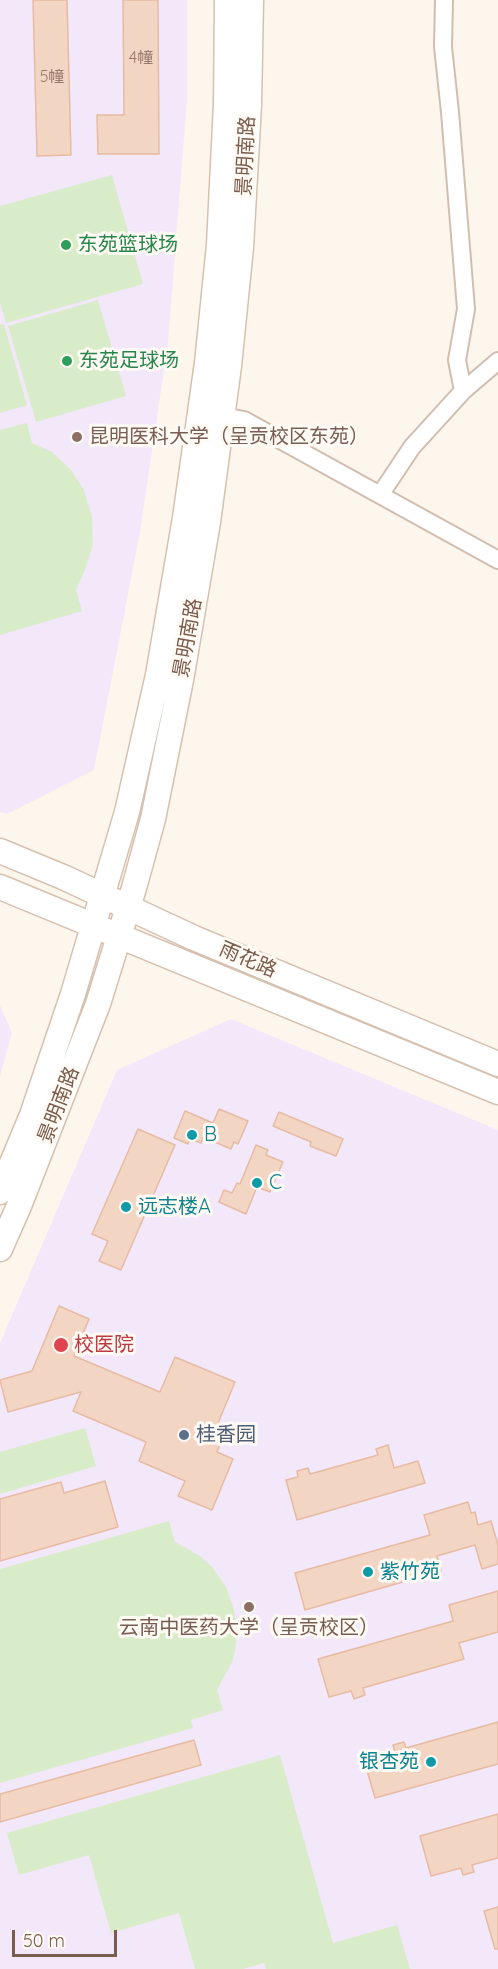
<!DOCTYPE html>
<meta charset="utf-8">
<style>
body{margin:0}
#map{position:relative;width:498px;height:1969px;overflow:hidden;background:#fdf6ec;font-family:Quicksand,sans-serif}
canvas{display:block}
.scale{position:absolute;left:12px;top:1930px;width:105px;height:27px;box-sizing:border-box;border:3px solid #7a5c4d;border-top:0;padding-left:8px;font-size:18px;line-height:21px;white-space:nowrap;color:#7a5c4d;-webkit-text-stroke:4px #fffaf3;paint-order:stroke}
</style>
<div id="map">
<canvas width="498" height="1969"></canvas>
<div class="scale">50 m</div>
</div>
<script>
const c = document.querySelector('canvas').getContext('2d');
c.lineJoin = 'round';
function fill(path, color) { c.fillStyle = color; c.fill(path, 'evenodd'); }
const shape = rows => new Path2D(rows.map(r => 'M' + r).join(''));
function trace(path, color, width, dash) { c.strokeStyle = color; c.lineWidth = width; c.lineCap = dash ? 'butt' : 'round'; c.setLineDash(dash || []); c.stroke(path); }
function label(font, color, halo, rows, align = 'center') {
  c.font = font + ' Quicksand,"Noto Sans SC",sans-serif'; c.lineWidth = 6; c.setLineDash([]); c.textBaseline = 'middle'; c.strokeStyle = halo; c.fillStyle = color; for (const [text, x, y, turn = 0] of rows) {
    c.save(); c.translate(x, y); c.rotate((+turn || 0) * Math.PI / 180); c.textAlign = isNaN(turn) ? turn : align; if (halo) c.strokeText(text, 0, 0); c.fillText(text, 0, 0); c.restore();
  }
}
const education = shape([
 [0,0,187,0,187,100,168,343,140,532,94,770,7,814,0,812],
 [0,1005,12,1033,0,1076],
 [231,1019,498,1130,498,1969,0,1969,0,1343,117,1070]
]);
const green = shape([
 [112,175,143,284,6,323,0,303,0,206],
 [98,300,126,396,36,422,8,326],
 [4,324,27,405,0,413,0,325],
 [27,423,32,443,52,452,71,470,84,490,92,517,93,544,85,570,76,590,82,611,0,635,0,430],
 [85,1428,96,1466,0,1494,0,1452],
 [169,1521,175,1542,200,1556,212,1567,226,1587,233,1606,237,1626,236,1644,233,1660,217,1690,223,1710,191,1720,193,1728,0,1783,0,1569],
 [280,1755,333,1943,397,1925,410,1969,266,1969,264,1963,243,1969,195,1969,179,1913,111,1933,89,1855,19,1875,7,1833]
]);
const building = shape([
 [33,0,67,0,71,155,37,156,33,0],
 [123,0,158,0,159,154,98,154,97,115,124,115,123,0],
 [219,1109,248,1121,238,1144,234,1142,231,1149,203,1137,201,1143,190,1139,188,1144,174,1138,185,1111,213,1123,219,1109],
 [279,1112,343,1139,336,1156,310,1146,311,1142,273,1126,279,1112],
 [138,1129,175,1145,121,1270,99,1261,108,1241,92,1234,138,1129],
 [256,1145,268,1150,266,1155,283,1162,270,1192,257,1187,246,1214,219,1202,224,1190,232,1193,237,1183,240,1184,256,1145],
 [59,1306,89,1319,74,1356,160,1392,175,1357,235,1382,214,1433,223,1437,217,1452,233,1459,212,1510,178,1496,185,1481,139,1461,146,1442,73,1411,81,1392,8,1412,0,1380,32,1371,59,1306],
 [388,1445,394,1468,418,1461,425,1483,297,1520,286,1480,298,1477,297,1471,308,1468,310,1474,378,1455,376,1449,388,1445],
 [105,1481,118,1527,0,1561,0,1499,61,1482,64,1493,105,1481],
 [468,1502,471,1513,475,1512,478,1525,491,1521,498,1545,498,1564,482,1569,475,1545,437,1556,441,1571,305,1610,295,1573,430,1535,424,1515,468,1502],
 [498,1591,498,1632,459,1643,464,1659,363,1688,365,1695,354,1699,351,1691,329,1697,318,1659,453,1621,449,1605,498,1591],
 [498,1722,498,1764,375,1798,364,1760,395,1752,393,1745,404,1742,406,1748,498,1722],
 [194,1740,201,1765,0,1822,0,1794,194,1740],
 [498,1814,498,1858,472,1865,474,1872,463,1875,461,1868,431,1876,420,1836,498,1814],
 [498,1907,498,1949,495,1949,484,1911,498,1907]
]);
const street = shape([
 [444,0,443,47,450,112,466,309,457,360,463,391],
 [223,416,244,420,498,560],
 [380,495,412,447,463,391,498,361]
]);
const secondary = shape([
 [0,851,63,877,194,938,498,1064],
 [0,887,498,1092],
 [0,1192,32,1115,73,994,127,812,158,675,185,518,207,363,219,245,226,104,227,0],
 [0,1249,19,1206,98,1004,134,888,153,819,181,680,208,522,229,366,241,247,249,105,251,0]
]);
const markers = [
 [66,245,6,"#2e9e5b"],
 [67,361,6,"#2e9e5b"],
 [77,437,6,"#8d6e63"],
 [192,1135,6,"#0f9aa8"],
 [257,1183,6,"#0f9aa8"],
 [126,1207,6,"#0f9aa8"],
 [61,1345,8,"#e0444e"],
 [184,1435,6,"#5c6f8a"],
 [368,1572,6,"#0f9aa8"],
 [249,1607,6,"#8d6e63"],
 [431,1762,6,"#0f9aa8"]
];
const numberNames = [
 ["4幢",141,58],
 ["5幢",52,77]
];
const streetNames = [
 ["景明南路",246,156,-87],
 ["景明南路",188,638,-80],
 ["雨花路",248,960,23],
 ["景明南路",59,1105,-69]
];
const leisureNames = [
 ["东苑篮球场",78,245],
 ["东苑足球场",79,361]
];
const educationNames = [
 ["昆明医科大学（呈贡校区东苑）",89,437],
 ["云南中医药大学（呈贡校区）",249,1628,"center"]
];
const cultureNames = [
 ["B",204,1135],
 ["C",269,1183],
 ["远志楼A",138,1207],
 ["紫竹苑",380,1572],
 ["银杏苑",419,1762,"right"]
];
const healthNames = [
 ["校医院",74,1345]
];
const serviceNames = [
 ["桂香园",196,1435]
];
fill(education, '#f3e8fa');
fill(green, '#d8ecc9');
fill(building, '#f3d5c3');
trace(building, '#e6bba3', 1.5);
trace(street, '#d1beb0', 20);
trace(secondary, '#d6c0b0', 27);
trace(street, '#fff', 16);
trace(secondary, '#fff', 24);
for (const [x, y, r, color] of markers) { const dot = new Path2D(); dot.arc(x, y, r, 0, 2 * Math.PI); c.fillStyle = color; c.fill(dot); trace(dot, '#fffaf3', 2); }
label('16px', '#987a6a', null, numberNames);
label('20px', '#7a5c4d', '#fffaf3', streetNames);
label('20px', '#27864d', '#fffaf3', leisureNames, 'left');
label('20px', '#785e54', '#fffaf3', educationNames, 'left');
label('20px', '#0d838f', '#fffaf3', cultureNames, 'left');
label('20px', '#be3a42', '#fffaf3', healthNames, 'left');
label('20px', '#4e5e75', '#fffaf3', serviceNames, 'left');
</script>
